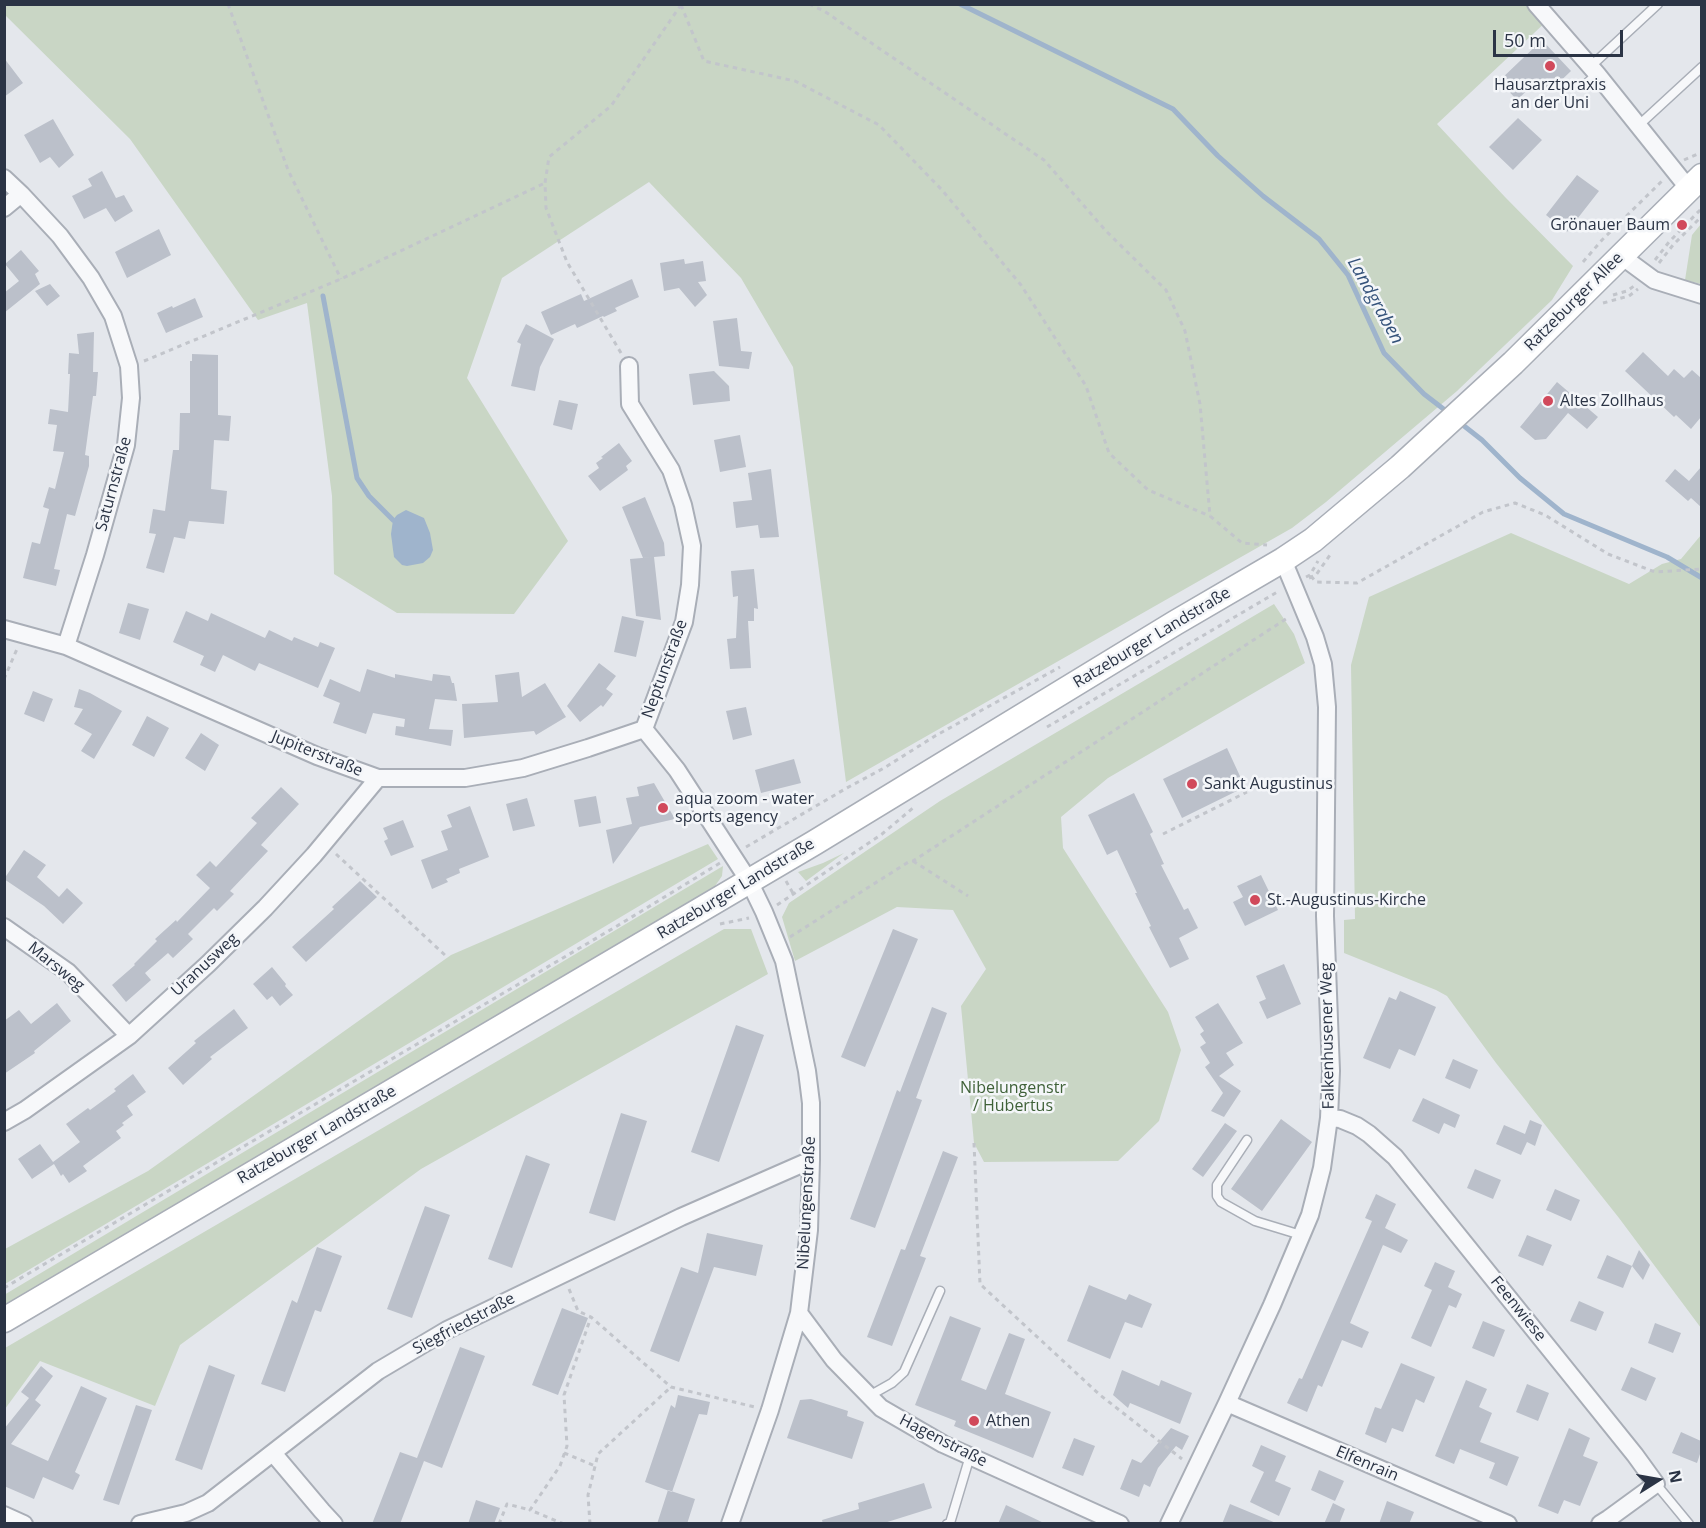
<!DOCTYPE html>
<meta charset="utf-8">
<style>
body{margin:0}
#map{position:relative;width:1706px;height:1528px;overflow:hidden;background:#e4e7ec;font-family:"Open Sans",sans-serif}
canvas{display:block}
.frame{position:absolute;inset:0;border:6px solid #2b3445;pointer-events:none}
.north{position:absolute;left:1628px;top:1450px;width:60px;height:60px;-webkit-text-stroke:4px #f4f6f9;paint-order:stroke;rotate:79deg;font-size:16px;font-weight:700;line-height:24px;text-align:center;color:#2b3445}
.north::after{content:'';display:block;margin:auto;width:21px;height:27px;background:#2b3445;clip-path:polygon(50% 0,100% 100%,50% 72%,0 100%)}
.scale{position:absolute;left:1493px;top:30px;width:130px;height:27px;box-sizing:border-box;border:3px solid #2b3445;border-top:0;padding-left:8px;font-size:18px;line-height:21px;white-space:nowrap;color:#2b3445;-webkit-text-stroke:4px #f4f6f9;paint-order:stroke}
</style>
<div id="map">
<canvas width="1706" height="1528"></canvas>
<div class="frame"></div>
<div class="north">N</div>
<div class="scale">50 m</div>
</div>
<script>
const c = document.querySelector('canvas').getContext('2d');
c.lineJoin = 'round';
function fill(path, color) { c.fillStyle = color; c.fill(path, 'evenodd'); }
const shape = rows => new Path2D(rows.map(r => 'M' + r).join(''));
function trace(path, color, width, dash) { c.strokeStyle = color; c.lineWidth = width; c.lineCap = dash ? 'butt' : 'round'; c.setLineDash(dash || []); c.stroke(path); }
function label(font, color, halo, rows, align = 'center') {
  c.font = font + ' "Open Sans",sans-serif'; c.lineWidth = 5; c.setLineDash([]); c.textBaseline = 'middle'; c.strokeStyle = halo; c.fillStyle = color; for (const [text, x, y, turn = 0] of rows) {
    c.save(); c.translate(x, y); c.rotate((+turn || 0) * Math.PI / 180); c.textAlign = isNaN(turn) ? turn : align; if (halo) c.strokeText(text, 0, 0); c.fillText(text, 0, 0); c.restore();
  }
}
const green = shape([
 [4,5,1536,5,1549,19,1437,124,1505,197,1573,266,1552,300,1457,391,1326,502,1292,528,846,782,793,367,741,278,649,182,502,278,467,378,568,541,514,614,397,613,334,574,332,496,307,303,258,320,130,139,5,15],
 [1701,224,1701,284,1685,280,1692,235],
 [1511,533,1629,584,1662,564,1681,559,1701,535,1701,1328,1619,1218,1496,1063,1447,996,1436,990,1344,953,1344,920,1355,919,1351,665,1369,597],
 [1274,604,1294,634,1305,663,1108,778,1061,817,1063,848,1168,1012,1181,1050,1159,1121,1118,1161,984,1162,974,1143,961,1006,986,969,953,910,897,907,795,961,782,917,789,903,940,801],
 [708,844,718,859,5,1284,5,1249,148,1171,451,955],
 [844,853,806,881,798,872,823,863],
 [723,866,722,876,715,886,528,1001,5,1311,4,1295],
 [724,929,751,929,768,974,421,1169,180,1345,155,1406,40,1361,5,1409,5,1348]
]);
const water = shape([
 [406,510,424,518,430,533,433,550,430,557,423,563,407,566,402,565,394,557,391,534,393,520,397,515]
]);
const stream = shape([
 [960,4,1173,109,1218,156,1263,196,1319,239,1348,275,1384,353,1424,394,1450,414],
 [323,296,357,478,369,496,393,520],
 [1459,422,1482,440,1520,478,1564,514,1667,557,1702,578]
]);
const building = shape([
 [1542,40,1571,71,1549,92,1538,80,1517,100,1499,81],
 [4,58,23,83,4,97],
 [1518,118,1542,140,1513,170,1489,147],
 [53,119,74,155,59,168,50,157,40,163,24,135],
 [102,171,116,198,124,195,133,211,115,222,106,208,84,219,72,196,92,186,88,179],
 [1577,175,1599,191,1567,232,1546,215],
 [159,229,171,255,127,278,115,252],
 [21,250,39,271,35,274,40,284,4,313,4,293,19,281,5,264],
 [684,259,685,264,703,261,706,281,698,282,707,295,695,307,679,288,664,291,660,263],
 [632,279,639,297,615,308,617,311,604,317,603,316,577,328,575,324,551,335,541,312,581,294,584,301],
 [50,284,60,296,47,306,35,291],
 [195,298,203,317,166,333,157,313,172,306,173,308],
 [737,318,741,351,752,352,749,369,719,366,713,321],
 [526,324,554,339,540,367,535,391,511,386,521,344,517,342],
 [94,332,93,372,98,372,96,396,93,396,85,455,89,456,89,466,75,516,67,514,54,569,60,570,56,586,23,578,32,542,40,544,49,509,43,507,49,487,55,489,64,452,53,451,57,425,48,424,50,409,68,412,70,374,68,374,69,353,79,354,77,334],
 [1643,352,1668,376,1674,369,1684,378,1692,370,1701,378,1701,417,1691,429,1676,415,1674,417,1625,371],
 [192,354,218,355,218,415,231,416,229,441,214,440,211,489,227,491,224,524,189,521,185,539,174,537,164,573,146,568,156,534,149,533,153,509,165,511,173,450,179,450,180,413,190,413,190,361,192,361],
 [714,371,729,386,730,401,693,405,689,374],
 [1557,382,1598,417,1587,429,1568,413,1546,439,1535,440,1520,427],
 [559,400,578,404,572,430,553,425],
 [740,435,746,467,720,472,714,440],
 [619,443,632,461,626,466,628,470,600,491,588,476,599,468,596,463,603,458,601,457],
 [1701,467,1701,507,1691,498,1688,501,1665,481,1675,469,1689,481],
 [771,469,779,537,760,538,758,525,736,528,733,502,752,500,748,473],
 [645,497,664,543,665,556,643,558,622,507],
 [654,557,661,620,636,616,630,559],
 [754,569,758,609,754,608,754,621,748,621,751,668,730,669,727,639,736,638,738,596,733,597,731,571],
 [128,603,149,609,140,640,119,633],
 [186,611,208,621,211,613,265,638,269,630,292,641,294,637,318,647,320,642,335,648,318,688,259,663,255,671,223,655,215,672,200,665,204,656,173,642],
 [622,616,644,621,636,657,614,652],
 [599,663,616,676,606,689,613,694,603,707,601,705,580,722,567,706],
 [367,669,395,678,395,674,432,681,433,674,450,676,452,683,454,683,457,701,435,699,429,729,453,730,451,746,395,735,396,726,404,727,405,719,373,713,366,734,333,723,340,703,323,696,330,679,360,692],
 [519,672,522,697,545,683,566,717,536,735,534,731,464,738,462,704,498,702,495,675],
 [79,689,90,693,122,711,94,759,81,751,92,734,74,724,83,709,74,707],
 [33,691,53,699,44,722,24,714],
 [746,707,752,735,733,740,726,711],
 [147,716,169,728,154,757,132,745],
 [201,733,219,745,205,771,185,758],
 [1227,748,1245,787,1182,818,1163,779],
 [794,759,801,783,761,793,755,770],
 [654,783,675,819,640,827,613,864,606,830,632,824,626,798,639,796,637,787],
 [281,787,299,804,261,845,268,851,230,891,234,894,217,911,214,908,188,934,193,939,173,958,168,953,145,973,151,980,126,1002,112,985,135,965,134,964,157,941,155,939,176,920,177,922,210,888,196,875,210,861,216,867,257,823,251,818],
 [1134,793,1153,832,1150,834,1164,864,1161,865,1184,910,1188,908,1198,928,1179,938,1189,959,1170,968,1149,927,1151,926,1135,893,1137,893,1117,850,1107,855,1088,815],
 [596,796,601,823,579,827,574,800],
 [527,798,535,826,513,831,506,804],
 [470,806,489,857,459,869,460,873,446,879,448,882,432,889,421,860,448,850,441,831,452,827,447,815],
 [403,820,414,847,391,856,384,841,388,839,383,828],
 [24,850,46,865,37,877,59,897,67,888,83,903,63,924,44,906,4,879],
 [1261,875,1278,910,1245,926,1233,902,1243,897,1237,886],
 [360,881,377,897,306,962,292,947,334,909,332,907],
 [893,929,918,939,865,1067,841,1057],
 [1284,964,1301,1004,1267,1019,1259,1002,1266,999,1256,976],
 [272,967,286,984,285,986,293,995,280,1006,272,996,267,1000,253,984],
 [1400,991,1436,1007,1415,1056,1399,1049,1390,1069,1363,1058,1389,997,1396,1000],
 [57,1003,71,1021,34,1051,35,1053,4,1074,4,1021,19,1010,31,1024],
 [1218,1003,1243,1043,1226,1053,1234,1065,1219,1076,1241,1091,1224,1117,1211,1111,1223,1093,1205,1067,1210,1063,1200,1047,1206,1043,1200,1034,1204,1031,1195,1017],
 [932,1007,947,1013,916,1098,922,1100,875,1228,850,1219,897,1090,900,1092],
 [234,1009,248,1028,210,1057,212,1059,183,1085,168,1068,196,1043,194,1041],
 [736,1025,764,1035,719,1162,691,1152],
 [1453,1059,1478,1070,1470,1089,1445,1078],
 [133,1074,146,1092,127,1106,133,1115,122,1123,124,1125,116,1131,121,1138,83,1166,87,1171,69,1183,63,1174,61,1176,54,1164,32,1179,18,1159,40,1144,53,1162,80,1142,66,1124,88,1108,90,1110,116,1091,114,1089],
 [1423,1098,1460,1115,1455,1128,1444,1123,1439,1134,1412,1121],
 [621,1113,647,1121,615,1221,589,1213],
 [1281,1119,1312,1142,1262,1211,1231,1189],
 [1530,1120,1542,1125,1535,1146,1527,1142,1521,1155,1496,1144,1504,1125,1525,1134],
 [1225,1123,1237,1131,1203,1177,1192,1169],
 [943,1151,958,1157,920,1256,926,1258,892,1346,867,1337,901,1249,905,1250],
 [526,1155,550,1164,512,1268,488,1259],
 [1475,1169,1501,1180,1493,1199,1467,1188],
 [1555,1189,1580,1200,1571,1221,1546,1210],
 [1376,1194,1396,1204,1385,1228,1408,1240,1401,1253,1383,1245,1350,1323,1369,1332,1362,1348,1342,1340,1322,1387,1318,1385,1307,1412,1287,1403,1299,1378,1302,1379,1372,1221,1365,1218],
 [425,1206,450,1215,412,1318,387,1309],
 [707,1233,763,1245,756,1276,714,1267,679,1362,650,1351,681,1267,698,1273],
 [1527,1235,1552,1245,1543,1266,1518,1256],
 [317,1247,342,1256,321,1312,315,1310,285,1392,261,1384,292,1300,297,1303],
 [1639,1250,1650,1265,1643,1280,1632,1266],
 [1607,1255,1632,1266,1623,1288,1597,1278],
 [1435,1262,1455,1271,1448,1287,1462,1294,1456,1308,1449,1305,1431,1347,1411,1338,1432,1290,1424,1286],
 [1089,1285,1126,1300,1129,1294,1152,1304,1142,1328,1125,1322,1110,1359,1067,1341],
 [1579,1301,1604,1312,1596,1331,1570,1321],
 [562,1308,588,1318,558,1395,532,1385],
 [950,1316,981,1328,961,1380,986,1390,1009,1333,1025,1339,1005,1394,1051,1412,1033,1458,954,1426,956,1421,915,1405],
 [1483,1321,1505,1330,1494,1357,1472,1348],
 [1655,1323,1681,1333,1673,1353,1648,1343],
 [460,1347,485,1356,442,1468,424,1461,400,1524,372,1524,400,1452,417,1458],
 [1401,1363,1435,1377,1424,1403,1416,1399,1403,1432,1392,1428,1386,1443,1365,1434,1375,1407,1381,1409],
 [209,1365,235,1375,202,1470,175,1460],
 [41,1366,53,1376,35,1400,41,1405,11,1444,48,1461,81,1386,107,1398,75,1472,80,1475,73,1490,43,1477,34,1499,4,1486,4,1429,29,1398,21,1392],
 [1631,1367,1656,1378,1646,1401,1621,1390],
 [1122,1370,1159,1386,1161,1380,1192,1393,1180,1424,1130,1403,1128,1408,1113,1395],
 [1466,1380,1487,1389,1479,1407,1492,1413,1480,1442,1519,1457,1507,1486,1489,1478,1495,1463,1460,1449,1454,1464,1435,1456],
 [1527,1384,1549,1393,1538,1421,1516,1412],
 [678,1395,710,1402,707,1415,699,1414,672,1492,645,1482,671,1405,675,1408],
 [811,1399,848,1411,847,1416,864,1422,852,1459,787,1438,800,1400],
 [136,1405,152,1410,119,1505,103,1500],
 [1171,1428,1189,1436,1182,1450,1176,1446,1158,1468,1150,1487,1144,1484,1139,1497,1120,1489,1132,1459,1141,1463],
 [1569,1428,1590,1438,1583,1456,1598,1462,1580,1506,1564,1500,1558,1514,1538,1506],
 [1681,1432,1701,1441,1701,1451,1697,1463,1672,1453],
 [1074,1438,1095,1446,1083,1476,1062,1468],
 [1261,1445,1286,1456,1275,1481,1291,1488,1279,1516,1250,1502,1264,1472,1252,1466],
 [1319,1470,1344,1481,1335,1501,1311,1490],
 [924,1483,932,1508,881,1524,823,1524,822,1520,859,1509,858,1503],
 [668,1490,695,1499,687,1524,657,1524],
 [476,1500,500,1508,494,1524,468,1524],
 [1387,1501,1414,1512,1409,1524,1379,1524],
 [1333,1503,1345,1509,1339,1524,1324,1524],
 [1230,1504,1276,1523,1276,1524,1222,1524],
 [1006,1505,1046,1524,998,1524]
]);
const path = shape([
 [228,4,288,170,341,279],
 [809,4,824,11,1044,160,1106,231,1166,290,1185,331,1200,404,1210,516,1242,543,1267,545],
 [681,5,704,61,795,81,879,125,942,190,1021,285,1086,386,1109,453,1148,490,1210,516],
 [1684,160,1702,152],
 [1655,260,1669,242,1702,208],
 [1583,262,1602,240,1662,181],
 [1659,263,1673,245,1702,216],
 [1613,295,1627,291,1634,286],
 [1603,303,1629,296,1638,289],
 [621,353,567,262,546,208,545,183,549,157,611,106,681,5],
 [144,361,341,279,545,183],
 [1311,576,1316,582,1357,583,1483,512,1515,503,1545,515,1608,554,1655,572,1702,569],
 [1306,577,1310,575,1318,561],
 [1309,578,1316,575,1330,555],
 [4,679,17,649],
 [1047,727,1279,591],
 [1163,834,1247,792],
 [746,847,845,789,884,768,935,736,1060,667],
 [336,854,447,957],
 [913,861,968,896],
 [786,881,794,895],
 [777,905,882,834,913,808],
 [720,924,749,918],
 [790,937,910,861,913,861,1289,617],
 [974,1143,980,1284,1100,1395,1182,1459],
 [4,1288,622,923,720,863],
 [569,1289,578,1311,591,1317,671,1387,755,1407],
 [564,1453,595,1466],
 [499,1524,507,1504,530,1510],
 [564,1524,530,1510,560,1466,567,1446,564,1395,591,1317],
 [590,1524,588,1495,598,1454,671,1387]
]);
const lane = shape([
 [1590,67,1658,4],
 [1585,85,1597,74],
 [1639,125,1702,67],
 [1247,1140,1217,1185,1217,1196,1221,1202,1255,1221,1301,1235],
 [869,1396,892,1383,904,1372,940,1291],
 [1656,1484,1689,1524],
 [947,1524,950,1523,970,1456]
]);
const street = shape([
 [1536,4,1597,74,1689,189],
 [4,178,21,194,60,236,91,278,113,316,129,366,131,398,126,445,95,555,66,646],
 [4,208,21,194],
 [1620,255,1654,280,1702,295],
 [629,366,630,404,671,470,683,505,692,546,690,585,684,622,644,729,677,770,749,881,764,912,784,961,807,1071,811,1103,811,1160,809,1230,799,1313,770,1410,730,1524],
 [4,629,66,646,317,756,378,778,465,778,523,768,588,748,644,729],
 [4,927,68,972,129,1036],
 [1329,1118,1340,1119,1357,1126,1369,1134,1395,1157,1635,1455,1656,1484,1608,1519,1600,1524],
 [4,1122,25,1110,129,1036,208,964,265,908,314,855,378,778],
 [799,1313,834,1360,881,1408,943,1444,1120,1524],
 [1227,1403,1508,1524],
 [273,1453,322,1511,334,1524],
 [4,1515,24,1524],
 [140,1524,186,1513,208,1503,378,1371,447,1330,681,1217,811,1160],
 [1169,1524,1227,1403,1272,1305,1310,1215,1322,1168,1329,1118,1331,1071,1325,916,1327,707,1323,664,1315,637,1283,560]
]);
const secondary = shape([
 [4,1320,814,843,1175,623,1283,560,1313,540,1400,467,1513,363,1702,176]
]);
const markers = [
 [1550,66,6,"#d1495b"],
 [1682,225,6,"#d1495b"],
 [1548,401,6,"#d1495b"],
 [1192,784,6,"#d1495b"],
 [663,808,6,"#d1495b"],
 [1255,900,6,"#d1495b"],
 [974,1421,6,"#d1495b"]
];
const poiNames = [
 ["Hausarztpraxis",1550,85,"center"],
 ["an der Uni",1550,103,"center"],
 ["Grönauer Baum",1670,225,"right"],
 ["Altes Zollhaus",1560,401],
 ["Sankt Augustinus",1204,784],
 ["aqua zoom - water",675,799],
 ["sports agency",675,817],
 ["St.-Augustinus-Kirche",1267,900],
 ["Athen",986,1421]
];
const streetNames = [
 ["Ratzeburger Allee",1574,302,-45],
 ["Saturnstraße",114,484,-75],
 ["Ratzeburger Landstraße",1152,638,-31],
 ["Neptunstraße",665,669,-70],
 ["Jupiterstraße",317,754,22],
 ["Ratzeburger Landstraße",736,889,-31],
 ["Uranusweg",205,965,-43],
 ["Marsweg",56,967,39],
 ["Falkenhusener Weg",1328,1036,-91],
 ["Ratzeburger Landstraße",317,1135,-30],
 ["Nibelungenstraße",807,1203,-87],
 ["Feenwiese",1518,1309,51],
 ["Siegfriedstraße",464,1324,-28],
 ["Hagenstraße",943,1441,27],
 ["Elfenrain",1367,1464,23]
];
const parkNames = [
 ["Nibelungenstr",1013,1088],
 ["/ Hubertus",1013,1106]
];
const waterNames = [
 ["Landgraben",1375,301,61]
];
fill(green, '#c9d6c5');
fill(water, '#9fb4cc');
trace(stream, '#9fb4cc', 5);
fill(building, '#bbc0ca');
trace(lane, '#a9aeb7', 11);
trace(street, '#a9aeb7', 20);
trace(secondary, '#a9aeb7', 27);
trace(path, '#c2c5cb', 3, [4.5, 4.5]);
trace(lane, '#f7f8fa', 8);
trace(street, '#f7f8fa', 16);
trace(secondary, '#fff', 24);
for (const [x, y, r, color] of markers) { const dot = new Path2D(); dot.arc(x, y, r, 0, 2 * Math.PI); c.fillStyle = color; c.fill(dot); trace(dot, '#f4f6f9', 2); }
label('16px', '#2b3445', '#f4f6f9', poiNames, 'left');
label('16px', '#2b3445', '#f4f6f9', streetNames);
label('16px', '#3f6138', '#f4f6f9', parkNames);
label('italic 18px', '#34527a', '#f4f6f9', waterNames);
</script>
